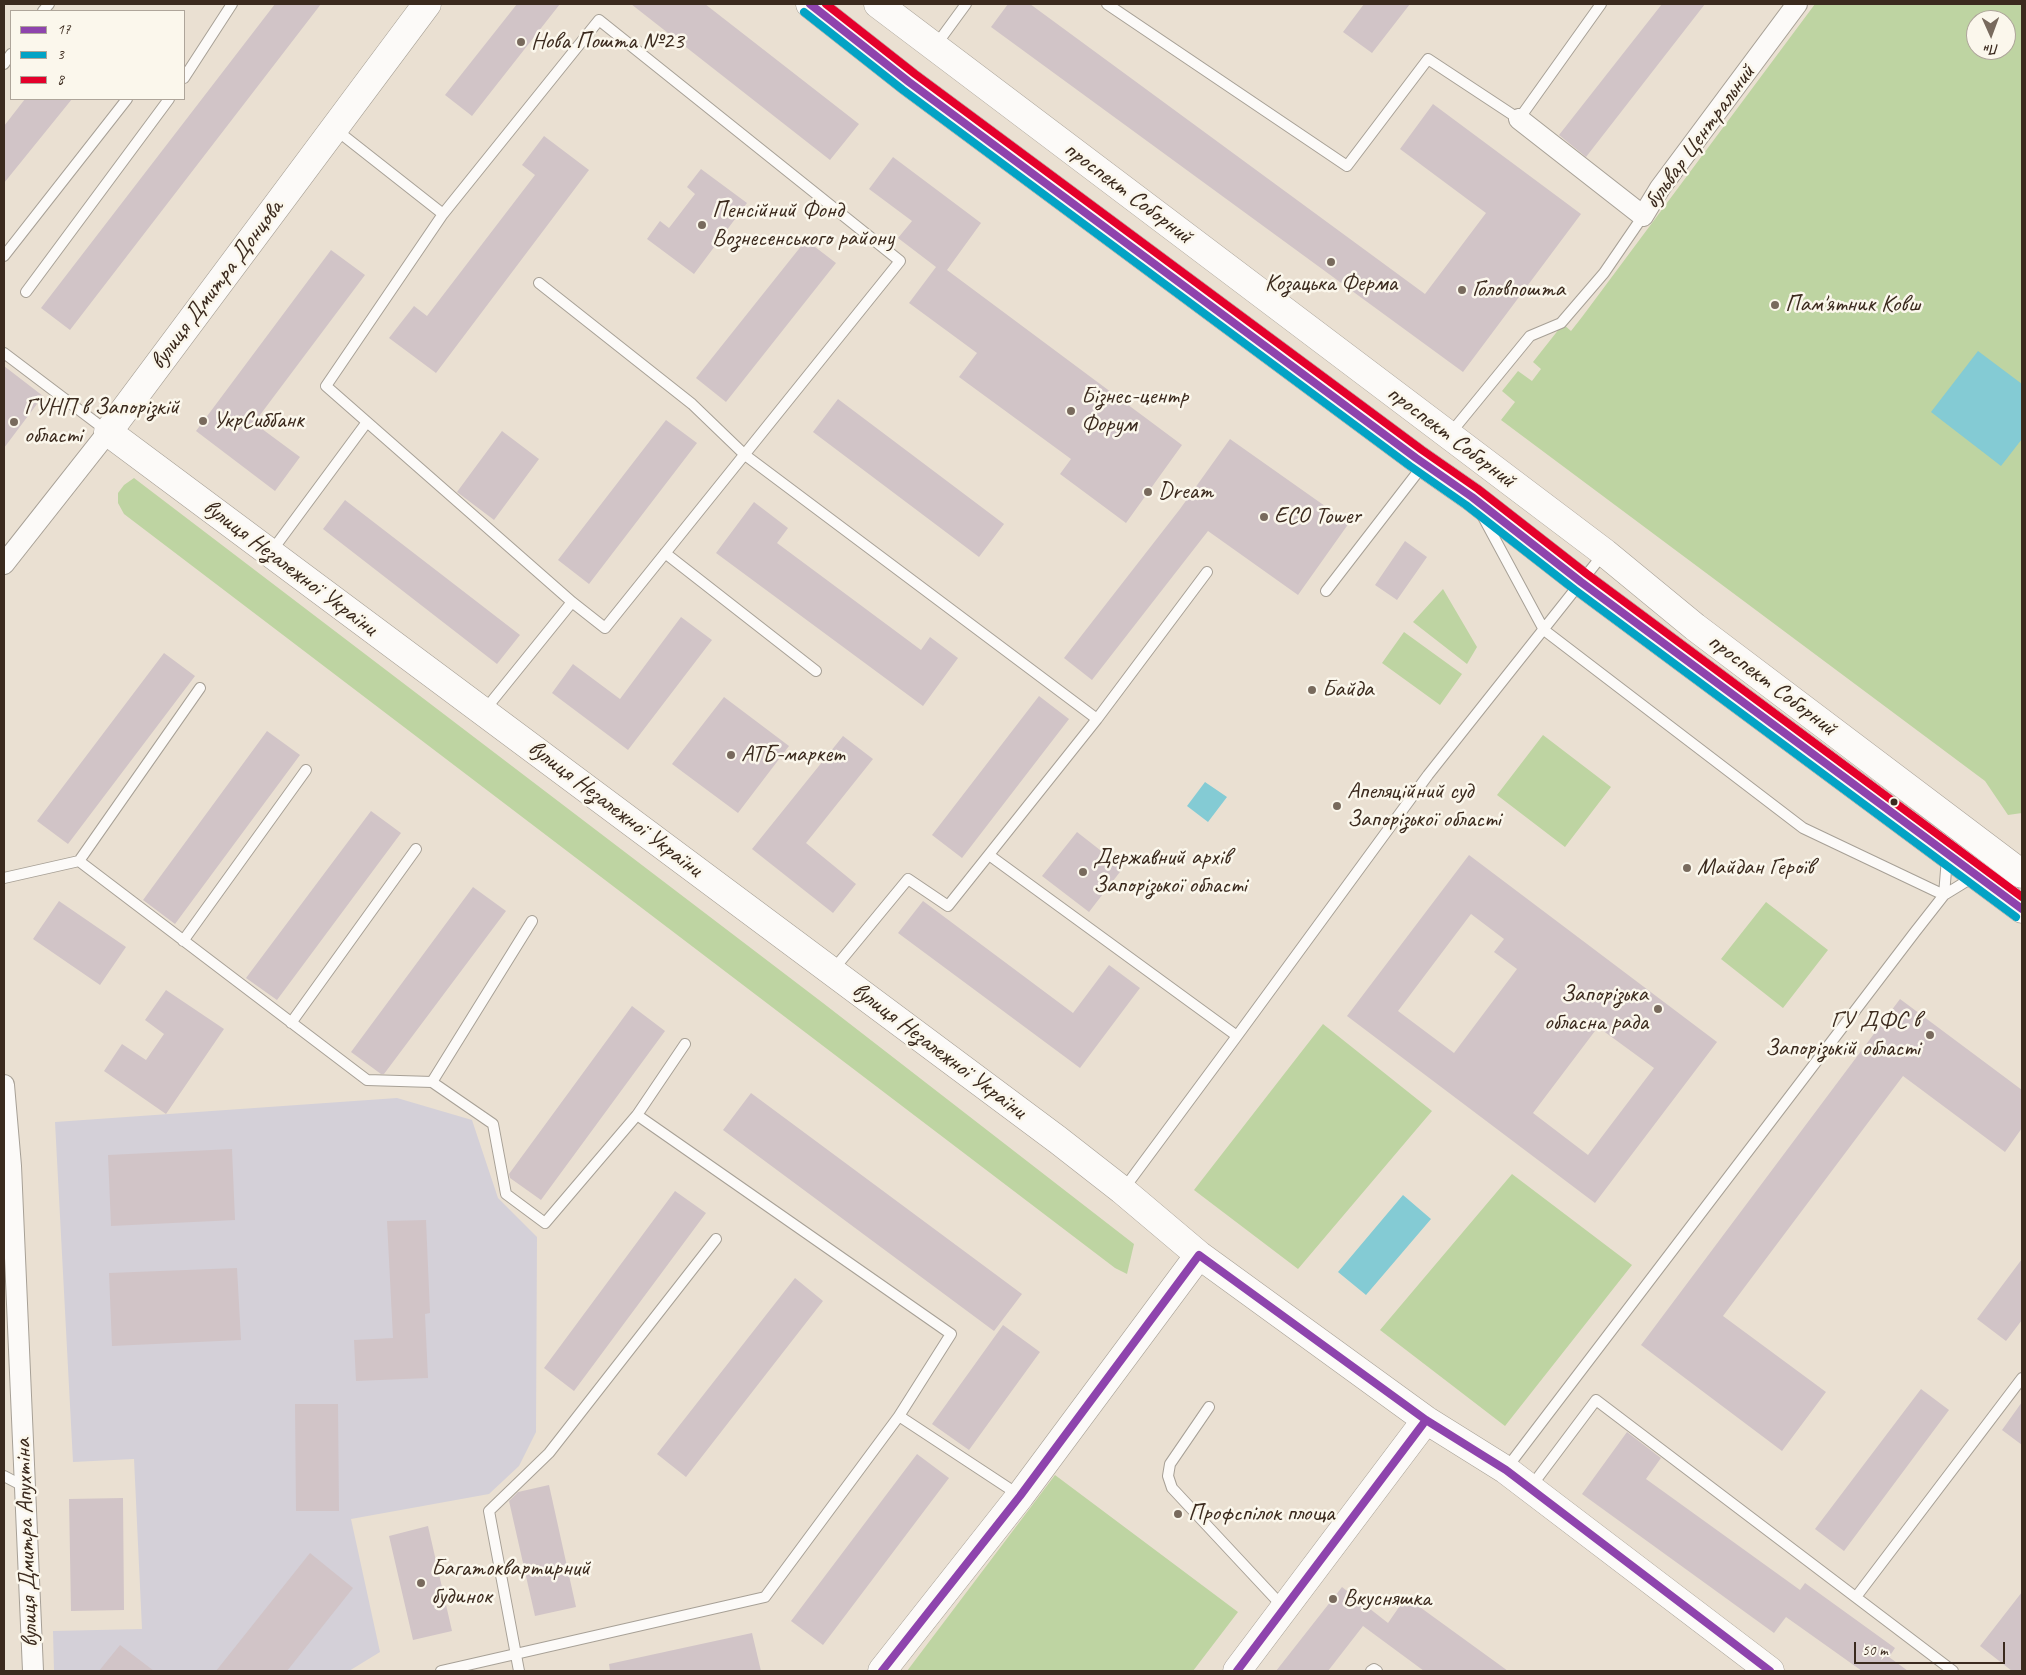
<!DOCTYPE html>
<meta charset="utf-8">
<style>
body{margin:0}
#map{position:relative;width:2026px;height:1675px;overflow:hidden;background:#eae0d2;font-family:Caveat,sans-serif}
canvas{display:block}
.frame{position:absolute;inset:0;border:5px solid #3b2a1e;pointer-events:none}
.legend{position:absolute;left:10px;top:10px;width:175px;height:90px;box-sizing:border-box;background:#fbf7ec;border:1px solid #aea59a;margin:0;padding:6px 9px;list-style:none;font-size:15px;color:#3b2a1e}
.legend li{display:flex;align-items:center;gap:10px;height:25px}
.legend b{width:25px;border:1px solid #aea59a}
.north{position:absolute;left:1966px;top:10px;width:50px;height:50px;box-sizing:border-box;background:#fbf7ec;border:1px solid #aea59a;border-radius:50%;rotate:178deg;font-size:14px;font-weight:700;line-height:20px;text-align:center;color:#3b2a1e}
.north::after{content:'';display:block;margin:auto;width:18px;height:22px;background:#786a5d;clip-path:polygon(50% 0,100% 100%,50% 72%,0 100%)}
.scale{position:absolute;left:1854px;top:1642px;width:151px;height:22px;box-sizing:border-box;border:2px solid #3b2a1e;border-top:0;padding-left:6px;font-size:15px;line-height:18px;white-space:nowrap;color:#3b2a1e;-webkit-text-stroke:4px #fbf7ec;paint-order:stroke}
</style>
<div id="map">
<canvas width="2026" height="1675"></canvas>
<div class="frame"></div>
<ul class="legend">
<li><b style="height:6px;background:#8e44ad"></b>17</li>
<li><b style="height:6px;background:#03a3c5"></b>3</li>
<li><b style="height:6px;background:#e4002b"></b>8</li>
</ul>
<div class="north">Пн</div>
<div class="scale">50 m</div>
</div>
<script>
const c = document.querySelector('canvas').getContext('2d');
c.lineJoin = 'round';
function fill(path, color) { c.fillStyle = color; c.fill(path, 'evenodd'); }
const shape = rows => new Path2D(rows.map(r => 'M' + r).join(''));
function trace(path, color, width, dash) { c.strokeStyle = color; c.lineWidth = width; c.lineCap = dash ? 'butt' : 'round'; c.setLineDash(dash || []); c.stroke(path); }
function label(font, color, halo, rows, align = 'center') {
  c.font = font + ' Caveat,sans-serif'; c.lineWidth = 5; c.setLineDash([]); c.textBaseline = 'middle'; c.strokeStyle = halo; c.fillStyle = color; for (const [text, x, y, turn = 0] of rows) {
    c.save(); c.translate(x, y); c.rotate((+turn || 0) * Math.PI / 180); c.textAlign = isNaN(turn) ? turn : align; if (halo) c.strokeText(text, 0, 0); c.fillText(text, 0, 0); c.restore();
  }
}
const industrial = shape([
 [397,1098,472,1120,498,1198,537,1237,536,1432,519,1466,489,1494,351,1519,380,1652,349,1671,54,1671,53,1631,142,1629,134,1459,73,1462,55,1122]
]);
const green = shape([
 [1815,4,2022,4,2022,813,2008,815,1985,781,1501,420,1515,402,1502,391,1518,371,1532,381,1541,369,1533,362,1563,324,1571,331,1582,317],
 [1976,20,2006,20,2006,50,1976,50],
 [134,478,823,1003,1134,1244,1127,1274,1115,1268,124,514,118,503,118,493,124,485],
 [1443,589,1477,647,1467,664,1413,622],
 [1404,632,1462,674,1440,705,1382,663],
 [1543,735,1611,787,1565,847,1497,795],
 [1766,902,1828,950,1783,1008,1721,959],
 [1323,1024,1432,1111,1298,1269,1194,1190],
 [1512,1174,1632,1265,1505,1426,1380,1330],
 [1055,1475,1238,1612,1193,1671,907,1671]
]);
const water = shape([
 [1978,351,2022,384,2022,439,2001,466,1931,412],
 [1205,782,1227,797,1208,822,1187,806],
 [1403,1195,1431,1219,1366,1295,1338,1272]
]);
const building = shape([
 [275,4,321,4,70,330,41,308],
 [517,4,560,4,472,116,445,95],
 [631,4,705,4,859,124,830,160],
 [1008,4,1030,4,1425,294,1486,213,1400,149,1433,104,1581,214,1463,372,991,27],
 [1364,4,1410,4,1372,53,1343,32],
 [1662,4,1705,4,1586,157,1559,135],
 [25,99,72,99,4,183,4,126],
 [544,136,589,170,436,373,389,338,414,306,427,316,535,175,522,165],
 [893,157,981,223,947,270,1182,445,1126,523,1060,474,1071,459,959,377,977,353,909,303,936,267,898,238,912,221,869,189],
 [701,169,747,203,694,274,647,239,660,221,669,228,695,194,687,187],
 [806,240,836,263,726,402,696,378],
 [331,250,365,275,254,423,300,457,275,491,196,431],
 [4,366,43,396,4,448],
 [838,399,1004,524,979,557,813,432],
 [666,420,697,443,589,584,558,560],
 [502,431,539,459,494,520,457,492],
 [1230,439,1349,523,1298,595,1208,531,1092,680,1064,658,1180,509],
 [345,500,520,635,497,664,323,529],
 [754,502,788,528,777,543,921,650,930,637,958,658,923,706,716,553],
 [1405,541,1427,557,1397,600,1375,585],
 [681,617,712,640,628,750,552,693,573,664,620,699],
 [164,653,195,676,68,844,37,821],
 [1039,696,1069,719,962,858,932,835],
 [724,697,789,746,738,813,672,764],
 [267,731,300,755,175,924,143,900],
 [843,736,873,759,806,843,856,884,833,913,752,849],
 [371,811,401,833,277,1000,246,978],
 [1077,832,1123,868,1089,912,1042,876],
 [1469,855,1717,1042,1595,1203,1347,1016],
 [1471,914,1504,939,1494,952,1517,969,1454,1053,1398,1011],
 [1598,1027,1654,1068,1588,1155,1533,1113],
 [473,887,506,911,384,1074,381,1074,351,1052],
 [59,901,126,947,100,985,33,939],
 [923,901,1073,1013,1109,965,1140,988,1080,1068,898,933],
 [166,990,224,1029,166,1114,104,1071,122,1044,146,1060,164,1034,145,1020],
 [1900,999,2022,1090,2022,1128,2005,1152,1903,1076,1723,1316,1826,1392,1782,1451,1641,1345],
 [632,1006,665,1031,541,1200,510,1178,509,1174],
 [751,1093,1022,1294,994,1331,723,1130],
 [232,1149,235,1220,111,1226,108,1155],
 [675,1191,706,1213,574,1391,544,1368],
 [426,1220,430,1313,425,1314,428,1378,356,1381,354,1340,393,1338,387,1221],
 [2022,1259,2022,1320,2006,1341,1977,1319],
 [237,1268,241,1340,112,1346,109,1273],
 [795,1278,823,1301,686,1477,657,1454],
 [1003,1325,1040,1352,969,1450,932,1424],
 [1921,1389,1949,1410,1844,1551,1815,1529],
 [2022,1402,2022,1445,2002,1430],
 [295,1404,338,1404,339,1511,296,1511],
 [1627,1432,1661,1458,1646,1479,1800,1590,1805,1583,1895,1648,1889,1657,1908,1671,1862,1671,1786,1617,1774,1633,1582,1494],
 [917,1454,949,1478,823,1645,791,1621],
 [549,1485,576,1607,535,1616,509,1501,518,1492],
 [123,1498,124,1610,71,1611,69,1499],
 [428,1526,452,1631,413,1640,389,1536],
 [310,1553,353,1588,287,1671,216,1671],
 [1342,1587,1388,1623,1406,1597,1508,1671,1424,1671,1363,1626,1328,1671,1276,1671],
 [2022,1592,2022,1671,2012,1671,1980,1646],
 [752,1633,761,1671,610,1671,609,1664],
 [120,1645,154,1671,99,1671]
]);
const lane = shape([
 [1107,4,1347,166,1428,59,1519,119,1601,4],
 [43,11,49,4],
 [936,45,966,4],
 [4,64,11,54],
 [184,78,232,4],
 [335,129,443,214,599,20,900,261,605,628,572,602,484,711],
 [443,214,326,386,572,602],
 [4,256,127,99],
 [539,283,692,404,745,455,1097,719],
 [26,292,169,99],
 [4,353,107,431],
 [1449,435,1530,336,1561,323,1604,273,1643,216],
 [1482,515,1544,630,1803,828,1944,895,1947,858],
 [271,552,367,422],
 [665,553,816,671],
 [1326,591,1424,464],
 [989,855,1237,1036],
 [79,861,200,688],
 [4,878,79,861,367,1080,432,1082,532,921],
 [183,941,306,770],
 [833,970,908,879,948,906,1097,719,1207,572],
 [291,1023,416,849],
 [432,1082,493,1124,506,1194,545,1223,637,1115,685,1044],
 [637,1115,951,1334,899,1416,1019,1495],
 [1123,1190,1237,1036,1428,775,1604,553],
 [1209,1407,1170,1464,1168,1476,1172,1488,1284,1608],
 [1506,1469,1915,932,1944,895,1975,876],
 [4,1476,25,1487],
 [1530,1488,1596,1400,1953,1671],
 [1856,1597,2022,1378],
 [441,1671,765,1597,899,1416],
 [519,1671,489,1511,549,1453,716,1239],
 [1371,1671,1374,1669,1377,1671]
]);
const street = shape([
 [1519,119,1643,216,1660,188,1797,4],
 [4,564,108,432],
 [4,1085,11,1166,33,1671]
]);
const secondary = shape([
 [427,4,108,432,1058,1140,1122,1190,1199,1255,1426,1420,1506,1470,1770,1671],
 [882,1671,1020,1496,1199,1255],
 [1237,1671,1426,1420]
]);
const primary = shape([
 [810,4,909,82,1416,458,1472,497,1581,582,2022,909],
 [878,4,1605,553,1695,627,2022,874]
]);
const bus1 = shape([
 [810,4,909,82,1416,458,1472,497,1581,582,2022,909],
 [882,1671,1020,1496,1199,1255,1426,1420,1506,1470,1770,1671],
 [1237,1671,1426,1420]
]);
const bus2 = shape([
 [804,12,903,90,1410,466,1466,505,1575,590,2016,917]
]);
const bus3 = shape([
 [826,4,915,74,1422,450,1478,489,1587,574,2022,897]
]);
const markers = [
 [521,42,5,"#786a5d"],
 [702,225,5,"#786a5d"],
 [1331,262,5,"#786a5d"],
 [1462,290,5,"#786a5d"],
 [1775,305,5,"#786a5d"],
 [1071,411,5,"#786a5d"],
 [203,421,5,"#786a5d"],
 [14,422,5,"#786a5d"],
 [1148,492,5,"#786a5d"],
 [1264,517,5,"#786a5d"],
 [1312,690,5,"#786a5d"],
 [731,755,5,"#786a5d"],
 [1894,802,4.5,"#3b2a1e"],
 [1337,806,5,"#786a5d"],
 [1687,868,5,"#786a5d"],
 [1083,872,5,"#786a5d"],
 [1658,1009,5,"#786a5d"],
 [1930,1035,5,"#786a5d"],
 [1178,1514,5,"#786a5d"],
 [421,1583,5,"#786a5d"],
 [1333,1599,5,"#786a5d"]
];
const poiNames = [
 ["Нова Пошта №23",531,42],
 ["Пенсійний Фонд",712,211],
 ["Вознесенського району",712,239],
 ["Козацька Ферма",1331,284,"center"],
 ["Головпошта",1472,290],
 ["Пам'ятник Ковш",1785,305],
 ["Бізнес-центр",1081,397],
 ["Форум",1081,425],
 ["ГУНП в Запорізкій",24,408],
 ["області",24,436],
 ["УкрСиббанк",213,421],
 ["Dream",1158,492],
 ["ECO Tower",1274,517],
 ["Байда",1322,690],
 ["АТБ-маркет",741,755],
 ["Апеляційний суд",1347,792],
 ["Запорізької області",1347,820],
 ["Державний архів",1093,858],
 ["Запорізької області",1093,886],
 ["Майдан Героїв",1697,868],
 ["Запорізька",1648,995,"right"],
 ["обласна рада",1648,1023,"right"],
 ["ГУ ДФС в",1920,1021,"right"],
 ["Запорізькій області",1920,1049,"right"],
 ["Профспілок площа",1188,1514],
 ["Багатоквартирний",431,1569],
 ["будинок",431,1597],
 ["Вкусняшка",1343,1599]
];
const streetNames = [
 ["бульвар Центральний",1700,137,-54],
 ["проспект Соборний",1128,193,37],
 ["вулиця Дмитра Донцова",217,285,-53],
 ["проспект Соборний",1451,437,37],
 ["вулиця Незалежної України",290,568,37],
 ["проспект Соборний",1772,685,37],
 ["вулиця Незалежної України",615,809,37],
 ["вулиця Незалежної України",939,1051,37],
 ["вулиця Дмитра Апухтіна",27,1543,-92]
];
fill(industrial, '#d4d0d8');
fill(green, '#bed4a2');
fill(water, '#84cbd4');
fill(building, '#d1c4c7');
trace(lane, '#a7a096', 12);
trace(street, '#a7a096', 22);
trace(secondary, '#a7a096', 29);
trace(primary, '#a7a096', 29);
trace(lane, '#fcfaf8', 10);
trace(street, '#fcfaf8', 20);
trace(secondary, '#fcfaf8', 28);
trace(primary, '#fcfaf8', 28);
trace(bus1, '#8e44ad', 8);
trace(bus2, '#03a3c5', 8);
trace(bus3, '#e4002b', 8);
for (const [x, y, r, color] of markers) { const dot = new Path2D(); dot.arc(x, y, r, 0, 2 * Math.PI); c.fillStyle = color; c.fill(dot); trace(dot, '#fbf7ec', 2); }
label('24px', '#3b2a1e', '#fbf7ec', poiNames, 'left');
label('24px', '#3b2a1e', '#fbf7ec', streetNames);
</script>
